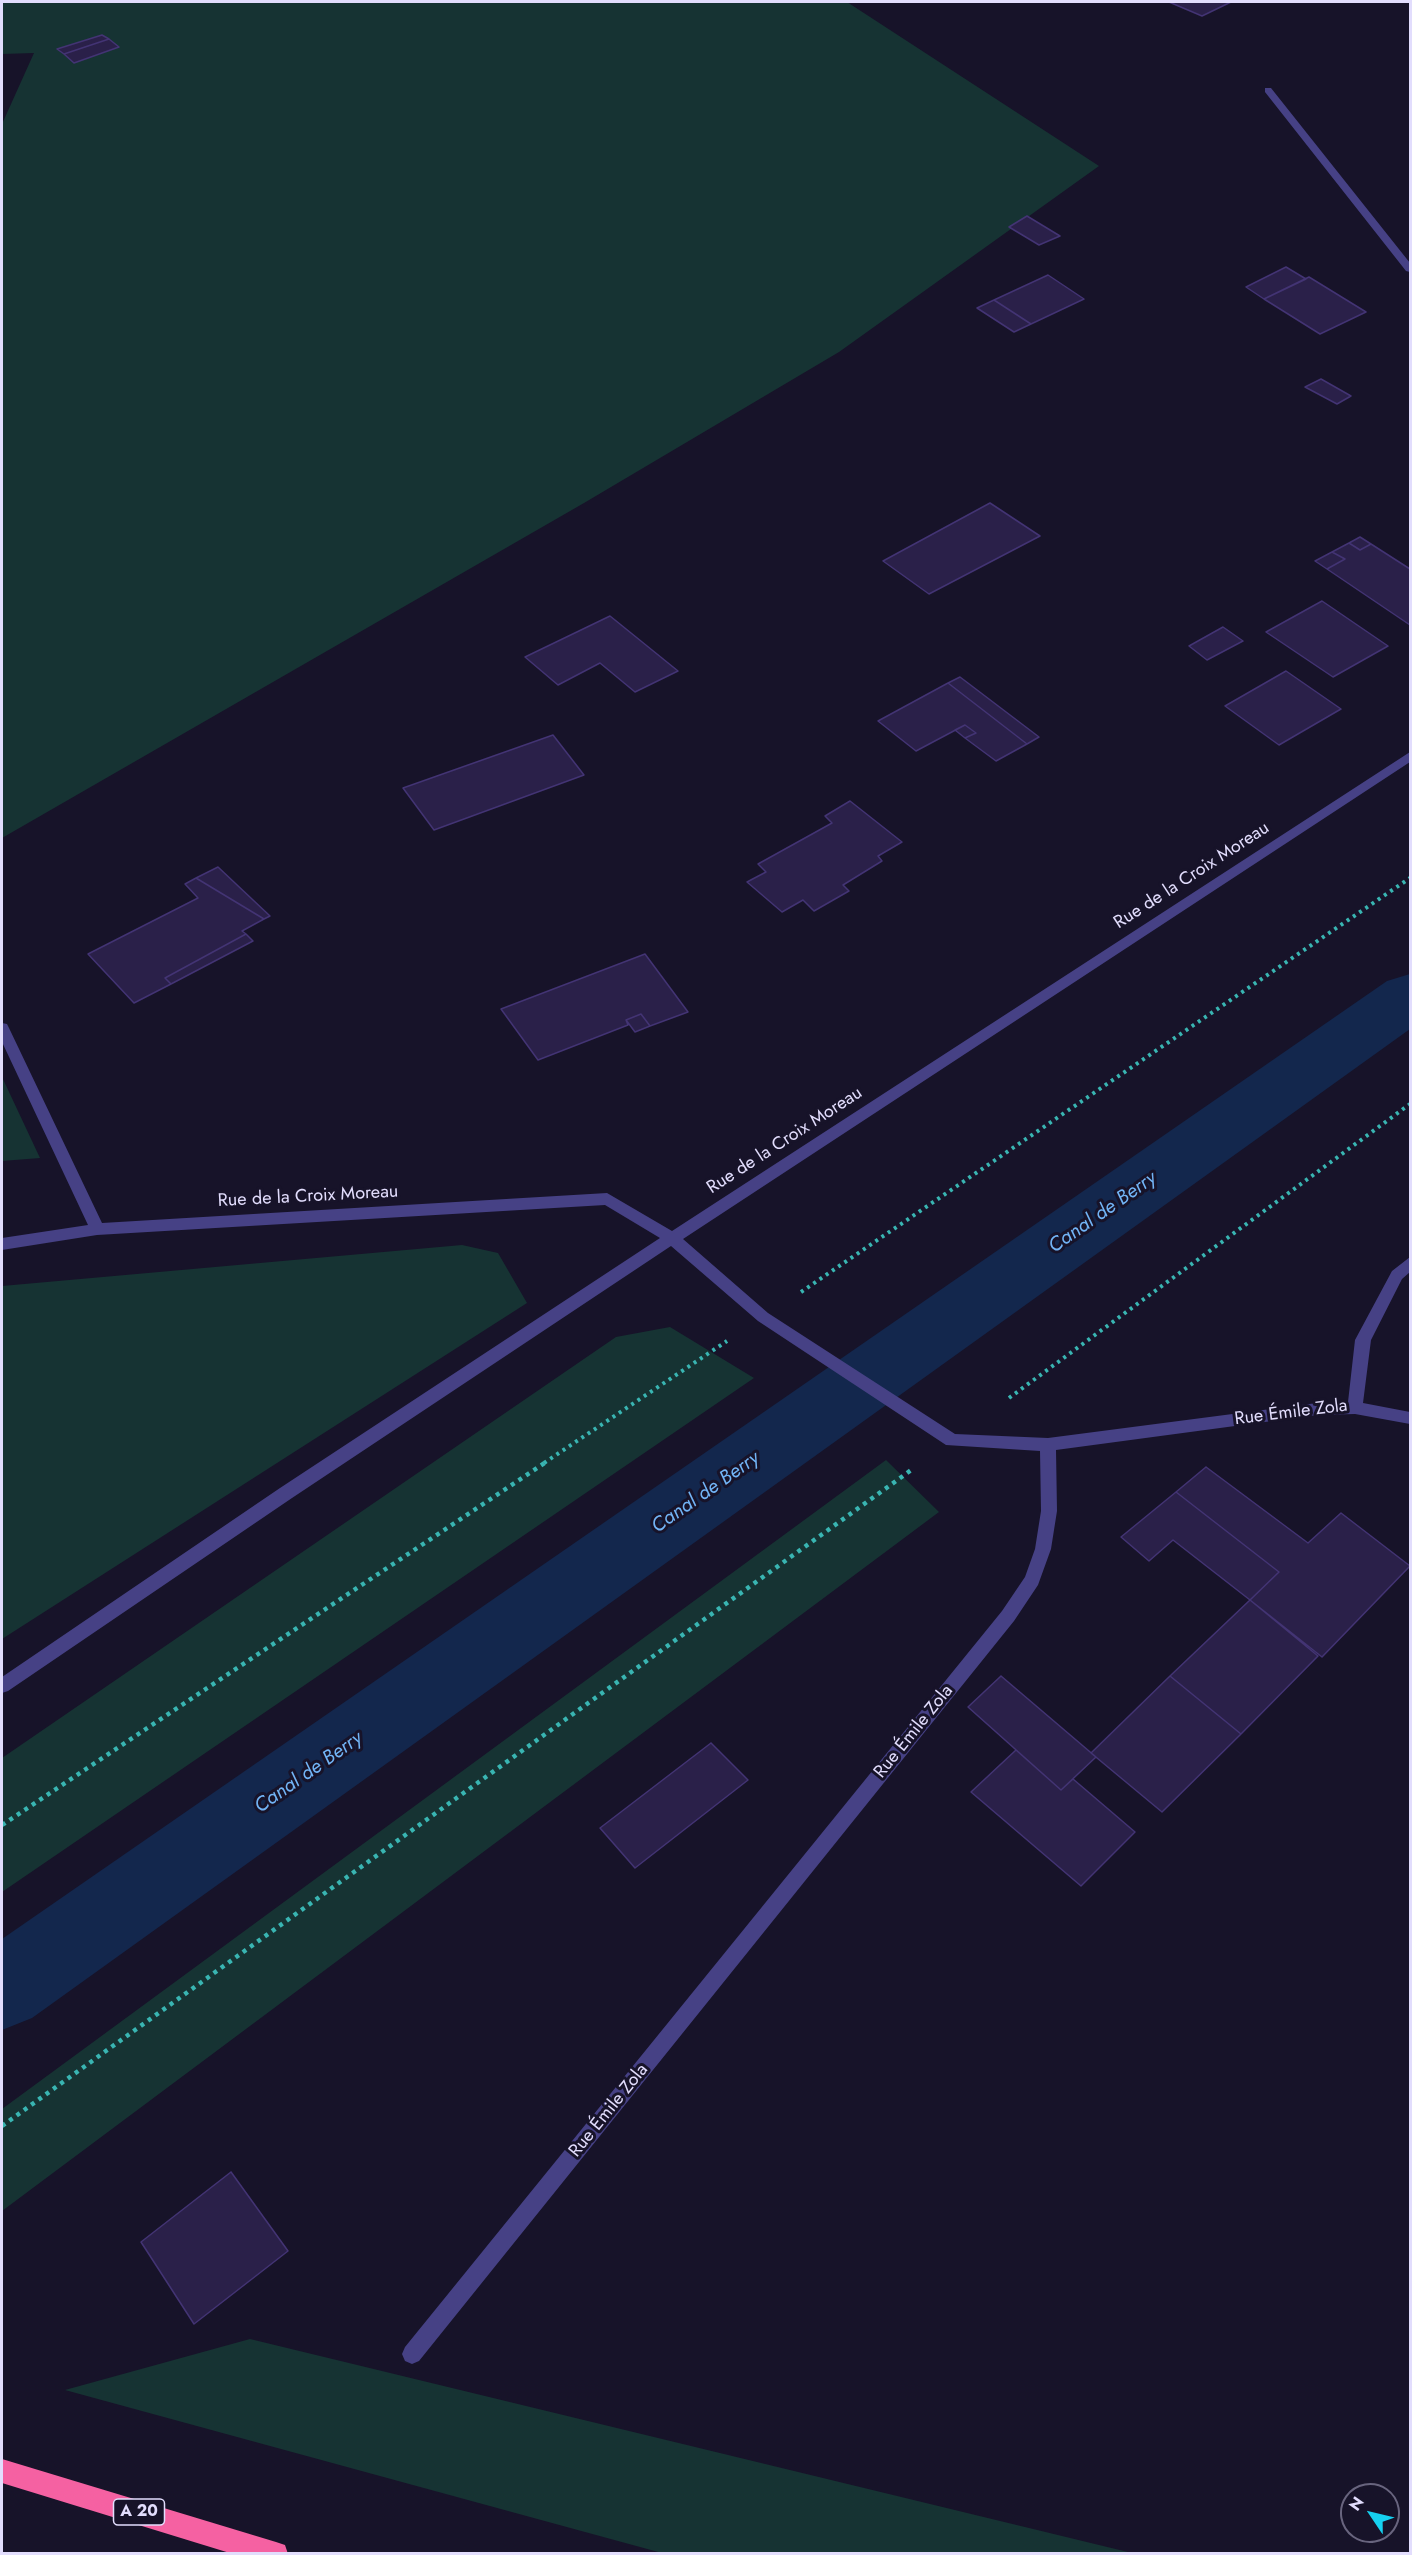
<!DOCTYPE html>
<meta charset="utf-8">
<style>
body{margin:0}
#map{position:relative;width:1412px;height:2555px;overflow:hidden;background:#171329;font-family:Jost,sans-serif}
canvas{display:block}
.frame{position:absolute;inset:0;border:3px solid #e2ddfd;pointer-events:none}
.north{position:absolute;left:1340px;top:2483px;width:60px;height:60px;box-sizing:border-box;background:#171329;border:2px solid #68647e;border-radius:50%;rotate:305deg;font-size:16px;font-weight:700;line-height:24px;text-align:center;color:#e2ddfd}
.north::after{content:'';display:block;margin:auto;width:21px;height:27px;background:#16d1f0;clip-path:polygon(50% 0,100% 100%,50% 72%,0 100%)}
</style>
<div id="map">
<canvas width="1412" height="2555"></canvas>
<div class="frame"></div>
<div class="north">N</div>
</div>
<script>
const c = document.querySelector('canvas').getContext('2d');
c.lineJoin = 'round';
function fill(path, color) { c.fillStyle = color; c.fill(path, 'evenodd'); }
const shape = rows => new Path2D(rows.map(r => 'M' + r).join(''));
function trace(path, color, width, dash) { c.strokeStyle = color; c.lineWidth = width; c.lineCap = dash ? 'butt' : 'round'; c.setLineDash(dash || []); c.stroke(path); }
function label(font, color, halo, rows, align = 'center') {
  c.font = font + ' Jost,sans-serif'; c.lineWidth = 6; c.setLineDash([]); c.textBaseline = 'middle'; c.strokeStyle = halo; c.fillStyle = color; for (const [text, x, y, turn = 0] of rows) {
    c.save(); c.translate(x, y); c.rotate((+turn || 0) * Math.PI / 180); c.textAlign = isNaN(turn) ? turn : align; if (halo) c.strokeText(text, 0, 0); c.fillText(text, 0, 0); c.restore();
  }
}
const green = shape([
 [2,2,847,2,1099,166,839,352,584,503,2,838,2,124,34,53,2,54],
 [2,1077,40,1158,2,1161],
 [462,1245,498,1253,527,1303,2,1639,2,1286],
 [670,1327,754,1378,2,1892,2,1758,616,1337],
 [886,1460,939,1512,2,2211,2,2109],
 [250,2339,1132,2553,662,2553,65,2390]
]);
const canal = shape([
 [1410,974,1410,1029,32,2018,2,2030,2,1939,1387,981,1410,974]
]);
const building = shape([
 [1169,2,1231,2,1202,16,1169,2],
 [102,35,109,39,64,54,57,49,102,35],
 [109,39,119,47,74,63,64,54,109,39],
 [1027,216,1060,236,1039,245,1009,227,1027,216],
 [1286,267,1306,279,1264,299,1246,287,1286,267],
 [1048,275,1084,299,1031,324,994,300,1048,275],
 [1309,277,1366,312,1320,334,1264,299,1309,277],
 [994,300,1031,324,1014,332,977,308,994,300],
 [1321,379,1351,396,1337,404,1305,387,1321,379],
 [990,503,1040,536,929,594,883,561,990,503],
 [1360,537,1371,544,1360,550,1349,543,1360,537],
 [1349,543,1360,550,1371,544,1410,569,1410,625,1327,569,1345,559,1332,552,1349,543],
 [1332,552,1345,559,1327,569,1315,561,1332,552],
 [1322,601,1388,646,1333,677,1266,632,1322,601],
 [610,616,678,671,635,692,600,663,558,685,525,657,610,616],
 [1223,627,1243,641,1207,660,1189,646,1223,627],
 [1286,671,1341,709,1279,745,1225,706,1286,671],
 [960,677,1039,737,1027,744,948,683,960,677],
 [948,683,1027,744,996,761,965,738,976,733,965,725,916,751,878,721,948,683],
 [965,725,976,733,965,738,955,730,965,725],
 [553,735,584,775,434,830,403,788,553,735],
 [850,801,902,842,878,856,882,861,843,885,849,891,814,911,803,900,782,912,747,882,766,872,758,864,832,823,825,816,850,801],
 [218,867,270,916,264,919,196,878,218,867],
 [196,878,264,919,242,931,246,934,165,978,171,984,134,1003,88,954,198,898,185,884,196,878],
 [246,934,253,941,171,984,165,978,246,934],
 [645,954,688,1012,650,1026,641,1014,626,1020,628,1025,538,1060,501,1009,645,954],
 [641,1014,650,1026,635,1032,626,1020,641,1014],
 [1206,1467,1308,1543,1341,1513,1410,1566,1322,1657,1250,1600,1279,1572,1176,1492,1206,1467],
 [1176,1492,1279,1572,1250,1600,1173,1540,1149,1561,1121,1537,1176,1492],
 [1250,1600,1318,1656,1241,1734,1170,1676,1250,1600],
 [1001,1676,1096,1757,1061,1790,968,1707,1001,1676],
 [1170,1676,1241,1734,1162,1812,1091,1753,1170,1676],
 [711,1743,748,1780,635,1868,600,1828,711,1743],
 [1016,1750,1061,1790,1073,1779,1135,1832,1081,1886,971,1792,1016,1750],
 [231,2172,288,2251,194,2324,141,2242,231,2172]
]);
const pathFar1 = shape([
 [801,1292,1410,878],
 [1009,1398,1410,1104],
 [544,1463,727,1341]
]);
const path = shape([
 [2,1825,546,1462],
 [2,2126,914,1468]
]);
const minor = shape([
 [1265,88,1271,88,1410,263,1410,272,1406,271,1265,92,1265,88],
 [1410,752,1410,762,683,1239,768,1313,955,1434,1048,1438,1317,1403,1348,1402,1355,1340,1392,1271,1410,1257,1410,1272,1402,1279,1371,1340,1363,1403,1410,1412,1410,1424,1355,1414,1317,1415,1056,1450,1057,1511,1051,1549,1038,1585,1014,1621,419,2361,412,2364,405,2361,402,2354,405,2347,1002,1611,1025,1577,1035,1549,1041,1511,1040,1451,946,1445,758,1321,671,1246,292,1498,8,1691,2,1693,2,1677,280,1488,660,1238,605,1205,97,1235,2,1250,2,1238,88,1225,2,1042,2,1023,7,1024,9,1028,102,1223,607,1193,672,1231,1410,752]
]);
const highway = shape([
 [2,2459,276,2542,285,2545,288,2554,233,2554,2,2483,2,2459]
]);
const shields = [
 [139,2512,51]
];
const shieldNames = [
 ["A 20",139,2512]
];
const streetNames = [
 ["Rue de la Croix Moreau",1192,876,-33],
 ["Rue de la Croix Moreau",785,1141,-33],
 ["Rue de la Croix Moreau",308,1197,-3],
 ["Rue Émile Zola",1291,1413,-7],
 ["Rue Émile Zola",914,1732,-51],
 ["Rue Émile Zola",609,2111,-51]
];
const waterNames = [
 ["Canal de Berry",1103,1213,-35],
 ["Canal de Berry",706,1493,-35],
 ["Canal de Berry",309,1773,-35]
];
fill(green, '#163333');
fill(canal, '#13274d');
fill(building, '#2a2049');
trace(building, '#433474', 1.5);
trace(pathFar1, '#39b5b2', 4, [3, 4.5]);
trace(path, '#39b5b2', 4.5, [4, 5]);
fill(minor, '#464185');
fill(highway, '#f561a2');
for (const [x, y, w] of shields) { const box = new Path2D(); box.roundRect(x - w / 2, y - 13, w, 26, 4.5); c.fillStyle = '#171329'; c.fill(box); trace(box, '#e2ddfd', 1.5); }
label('bold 16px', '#e2ddfd', null, shieldNames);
label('18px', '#e2ddfd', '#171329', streetNames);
label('italic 20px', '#72b4f6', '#171329', waterNames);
</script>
